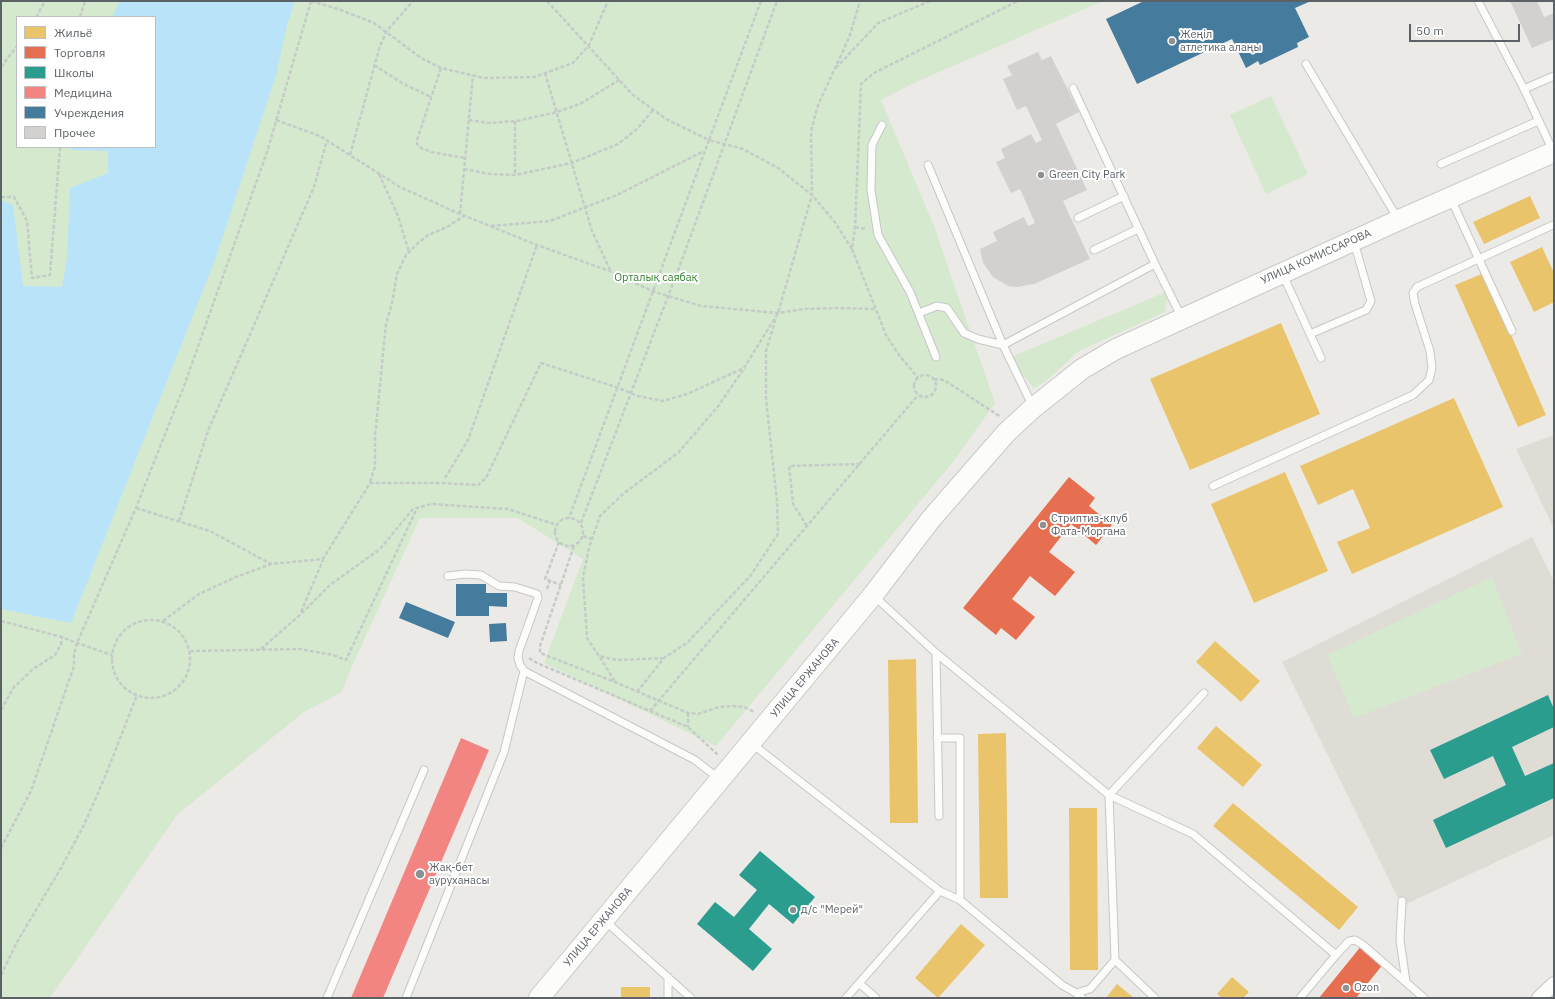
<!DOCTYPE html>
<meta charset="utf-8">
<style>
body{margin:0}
#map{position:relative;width:1555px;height:999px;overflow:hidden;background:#eceae6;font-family:"IBM Plex Sans",sans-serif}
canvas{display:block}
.frame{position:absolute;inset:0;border:2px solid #5b6165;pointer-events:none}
.legend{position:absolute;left:16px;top:16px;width:140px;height:132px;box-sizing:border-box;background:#fff;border:1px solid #bdc0c1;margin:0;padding:5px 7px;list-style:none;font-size:12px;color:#5b6165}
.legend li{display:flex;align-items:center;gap:8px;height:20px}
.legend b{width:20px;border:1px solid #bdc0c1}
.scale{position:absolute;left:1409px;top:24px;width:111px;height:18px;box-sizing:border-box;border:2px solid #5b6165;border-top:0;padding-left:5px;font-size:12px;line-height:14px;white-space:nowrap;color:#5b6165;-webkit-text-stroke:3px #fff;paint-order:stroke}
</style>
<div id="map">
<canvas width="1555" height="999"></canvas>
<div class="frame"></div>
<ul class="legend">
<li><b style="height:11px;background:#e9c46a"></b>Жильё</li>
<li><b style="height:11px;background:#e76f51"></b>Торговля</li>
<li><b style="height:11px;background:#2a9d8f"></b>Школы</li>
<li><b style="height:11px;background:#f28482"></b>Медицина</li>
<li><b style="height:11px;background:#457b9d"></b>Учреждения</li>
<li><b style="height:11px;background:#d3d1cf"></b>Прочее</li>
</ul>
<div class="scale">50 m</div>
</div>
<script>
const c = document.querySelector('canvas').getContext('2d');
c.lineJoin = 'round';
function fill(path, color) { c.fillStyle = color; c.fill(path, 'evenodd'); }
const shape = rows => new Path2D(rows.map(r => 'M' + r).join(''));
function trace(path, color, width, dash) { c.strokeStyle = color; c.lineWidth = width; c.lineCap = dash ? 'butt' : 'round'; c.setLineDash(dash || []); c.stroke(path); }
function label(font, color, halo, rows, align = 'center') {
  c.font = font + ' "IBM Plex Sans",sans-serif'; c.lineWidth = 4; c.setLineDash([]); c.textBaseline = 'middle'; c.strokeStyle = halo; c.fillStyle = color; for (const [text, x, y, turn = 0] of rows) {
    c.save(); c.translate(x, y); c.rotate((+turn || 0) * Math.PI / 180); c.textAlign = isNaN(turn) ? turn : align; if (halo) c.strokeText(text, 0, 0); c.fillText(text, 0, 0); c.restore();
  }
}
const education = shape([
 [1554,435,1554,529,1516,449],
 [1532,537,1554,581,1554,835,1402,906,1282,662]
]);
const green = shape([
 [1,1,1103,1,916,82,881,100,934,226,995,403,953,462,716,746,544,663,583,559,518,518,420,518,353,664,341,693,304,712,177,815,50,998,1,998],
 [17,17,155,17,155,147,17,147],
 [1271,96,1308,174,1266,194,1230,115],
 [1168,291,1165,312,1079,351,1046,381,1034,388,1009,358],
 [1492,577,1522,654,1354,718,1327,655]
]);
const water = shape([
 [120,1,295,1,287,25,276,75,215,260,71,623,1,609,1,200,13,205,23,286,62,287,67,259,70,188,108,173,108,151,72,150,72,147,155,147,155,17,112,17]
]);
const homes = shape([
 [1530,196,1540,218,1484,244,1473,222],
 [1542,247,1554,273,1554,302,1534,312,1510,262],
 [1484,273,1546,415,1518,427,1455,285],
 [1281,323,1320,414,1190,470,1150,379],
 [1454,398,1503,507,1352,574,1337,542,1370,528,1353,489,1318,505,1300,466],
 [1285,472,1328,571,1254,603,1211,504],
 [1215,641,1260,681,1241,702,1196,662],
 [916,659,918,823,890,823,888,660],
 [1216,726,1262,765,1243,787,1197,748],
 [1006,733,1008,898,980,898,978,734],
 [1233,803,1358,907,1339,930,1213,826],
 [1069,808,1097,808,1098,970,1070,970],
 [961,924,985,945,938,998,915,978],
 [1232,977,1249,992,1243,998,1222,998,1217,994],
 [1117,984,1134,998,1106,998],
 [621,987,650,987,650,998,621,998]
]);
const shops = shape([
 [1069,477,1095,498,1089,506,1112,525,1096,545,1071,524,1049,552,1075,572,1055,596,1030,576,1012,599,1035,617,1016,640,1001,628,996,635,963,608],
 [1362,945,1384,963,1356,998,1319,998]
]);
const schools = shape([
 [1548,695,1554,709,1554,727,1512,747,1525,776,1554,763,1554,798,1446,848,1433,820,1506,785,1493,756,1444,779,1430,750],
 [760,851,815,897,793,924,769,904,749,929,772,949,753,971,697,924,715,902,734,917,757,890,739,875]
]);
const health = shape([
 [461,738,489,750,383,998,351,998]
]);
const public = shape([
 [1144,1,1311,1,1295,8,1309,37,1297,43,1298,47,1260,65,1258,61,1246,68,1232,39,1137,84,1106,19],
 [456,584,486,584,486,593,507,593,507,607,489,606,489,616,456,616],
 [406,602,455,622,448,638,399,618],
 [506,623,507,641,490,642,489,624]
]);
const building = shape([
 [1510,1,1537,1,1544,17,1554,13,1554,39,1532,48],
 [1038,52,1042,60,1051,56,1079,112,1056,124,1087,190,1063,201,1090,259,1034,284,1017,287,1008,286,993,277,983,263,980,249,997,241,993,232,1024,217,1028,226,1035,223,1020,189,1011,193,996,162,1005,158,1001,149,1031,134,1036,143,1042,140,1026,106,1017,110,1003,79,1012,75,1007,66]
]);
const path = shape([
 [311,1,341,10,374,23,421,58,441,68,484,78,534,77,573,63,589,45,608,1],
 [547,1,633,95,666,119,709,140,569,518],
 [761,1,709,140,743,149,778,168,812,195,834,221,852,249,855,227,861,84,874,73,1018,1],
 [36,17,45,1],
 [80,17,85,1],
 [374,65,402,83,431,97],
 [1,67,17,46],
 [441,68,417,140,417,144,421,148,431,152,465,158],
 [836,68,878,23,930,1],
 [545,73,592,231,611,272],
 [276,120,320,136,400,187,460,214,537,245,612,272,652,291,668,296,701,306,778,313,804,309,838,308,875,309],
 [469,120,488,123,517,121,557,112,580,104,619,80],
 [515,121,515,175],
 [350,155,379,49,386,32,413,1],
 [464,169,490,174,515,175,572,163,618,144,637,129,653,110],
 [379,174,398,216,409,252],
 [1,197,14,197,27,221,32,278,50,275,60,147],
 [460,214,473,75],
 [491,226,550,221,617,195,704,151],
 [855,227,866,229],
 [852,249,886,335,899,355,918,378],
 '914 386a11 11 0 1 1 22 0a11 11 0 1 1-22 0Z',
 [934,379,944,380,1001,417],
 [445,478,468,440,537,245],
 [370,482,375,467,375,436,386,324,392,303,397,274,406,255,417,244,428,235,447,227,464,216],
 [136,508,210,531,271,564,323,559,370,483,441,483,478,485,486,478,541,363,616,387,638,396,663,401,687,394,744,368,778,313,812,195,811,131,818,105,849,38,860,1],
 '555 532a14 14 0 1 1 28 0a14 14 0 1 1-28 0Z',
 [179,521,208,431,314,187,327,140],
 [581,523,677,273,777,1],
 [807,526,793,504,789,466,860,464],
 [583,536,592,539],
 [559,542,545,579,561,585],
 [574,546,540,646,540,653,615,682,688,713,698,714,719,707,733,706,744,707,754,712],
 [547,589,550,581],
 [301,612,323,560],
 '112 659a39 39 0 1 1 78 0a39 39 0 1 1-78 0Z',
 [1,621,62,637,77,643,112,655],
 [163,621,199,594,236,577,271,564],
 [261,649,301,614,330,585,380,549,413,509,431,504,508,509,557,525],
 [190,651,300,649,333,655,346,660,417,508],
 [600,657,615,682],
 [529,658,537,663,688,727,719,756],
 [664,658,617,660,599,656,587,638,583,578,589,548,600,516,623,494,679,452,719,405,743,370],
 [637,692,664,658,688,642,751,575,778,534,777,501,766,399,766,351,776,318],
 [1,710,14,687,33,669,55,655,61,644,62,637],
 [650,711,918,395],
 [688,713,688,727],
 [1,848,31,791,74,666,74,654,77,643,136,508,184,386,267,152,311,1],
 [1,975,17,942,61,868,84,825,105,777,137,695]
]);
const lane = shape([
 [1478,1,1524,89,1553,151],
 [1306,64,1398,219],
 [1073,88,1155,264],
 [1524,89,1554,76],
 [882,125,872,145,871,190,878,235,910,292,936,357],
 [1441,164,1538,121],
 [928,165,1003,345],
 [1451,199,1512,331],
 [1078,218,1124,196],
 [1094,250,1138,229],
 [1283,275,1321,358],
 [919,313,937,306,947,308,964,333,978,339,1003,345],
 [1310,334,1366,310,1371,301,1354,242],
 [1033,407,1003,345,1155,264,1182,318],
 [1213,486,1413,395,1429,380,1432,368,1430,351,1415,304,1413,293,1417,287,1553,225],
 [448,576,465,574,481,575,499,586,515,587,537,594,538,598,519,651,518,658,520,665,524,671,695,760,718,778],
 [873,595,936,653,1109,795,1193,834,1336,955,1300,998],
 [936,653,939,816],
 [937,738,960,738,960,900],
 [751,743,940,891,960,900,1062,985,1076,993,1090,989,1115,960],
 [1402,901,1400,940,1406,982],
 [604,920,691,998],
 [1336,955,1349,941,1355,940,1363,945,1424,998],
 [668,977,668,998],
 [860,984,876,998],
 [1076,993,1082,998],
 [327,998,424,770],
 [406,998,504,752,524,671],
 [846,998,940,891],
 [1155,998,1115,960,1109,795,1204,693]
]);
const street = shape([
 [1539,998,1554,984]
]);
const secondary = shape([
 [539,998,873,595,931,519,978,465,1007,432,1033,408,1082,369,1116,349,1399,220,1554,152]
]);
const markers = [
 [1172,41,4,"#8e9192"],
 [1041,175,4,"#8e9192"],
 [1043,525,4,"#8e9192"],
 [420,874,5,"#8e9192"],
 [793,910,4,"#8e9192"],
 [1346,988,4,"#8e9192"]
];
const poiNames = [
 ["Жеңіл",1180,35],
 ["атлетика алаңы",1180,48],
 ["Green City Park",1049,175],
 ["Стриптиз-клуб",1051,519],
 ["Фата-Моргана",1051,532],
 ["Жақ-бет",429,868],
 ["ауруханасы",429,881],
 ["д/с \"Мерей\"",801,910],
 ["Ozon",1354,988]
];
const streetNames = [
 ["УЛИЦА КОМИССАРОВА",1316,257,-24],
 ["УЛИЦА ЕРЖАНОВА",805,678,-50],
 ["УЛИЦА ЕРЖАНОВА",598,927,-50]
];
const parkNames = [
 ["Орталық саябақ",656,278]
];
fill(education, '#dfdcd6');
fill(green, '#d5e9cf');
fill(water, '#b9e3f8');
fill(homes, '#e9c46a');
fill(shops, '#e76f51');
fill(schools, '#2a9d8f');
fill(health, '#f28482');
fill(public, '#457b9d');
fill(building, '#d3d1cf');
trace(lane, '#c7c7c7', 9);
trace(street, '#c7c7c7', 16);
trace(secondary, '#c8c9c9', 22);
trace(path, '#c5ccc8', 2.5, [4, 2]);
trace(lane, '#fcfcfb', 7);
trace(street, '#fcfcfb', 14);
trace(secondary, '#fcfcfb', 20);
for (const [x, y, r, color] of markers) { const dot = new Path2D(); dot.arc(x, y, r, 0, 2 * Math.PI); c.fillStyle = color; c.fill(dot); trace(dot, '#fff', 1.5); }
label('11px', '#5b6165', '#fff', poiNames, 'left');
label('11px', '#5b6165', '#fff', streetNames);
label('11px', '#30832c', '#fff', parkNames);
</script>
